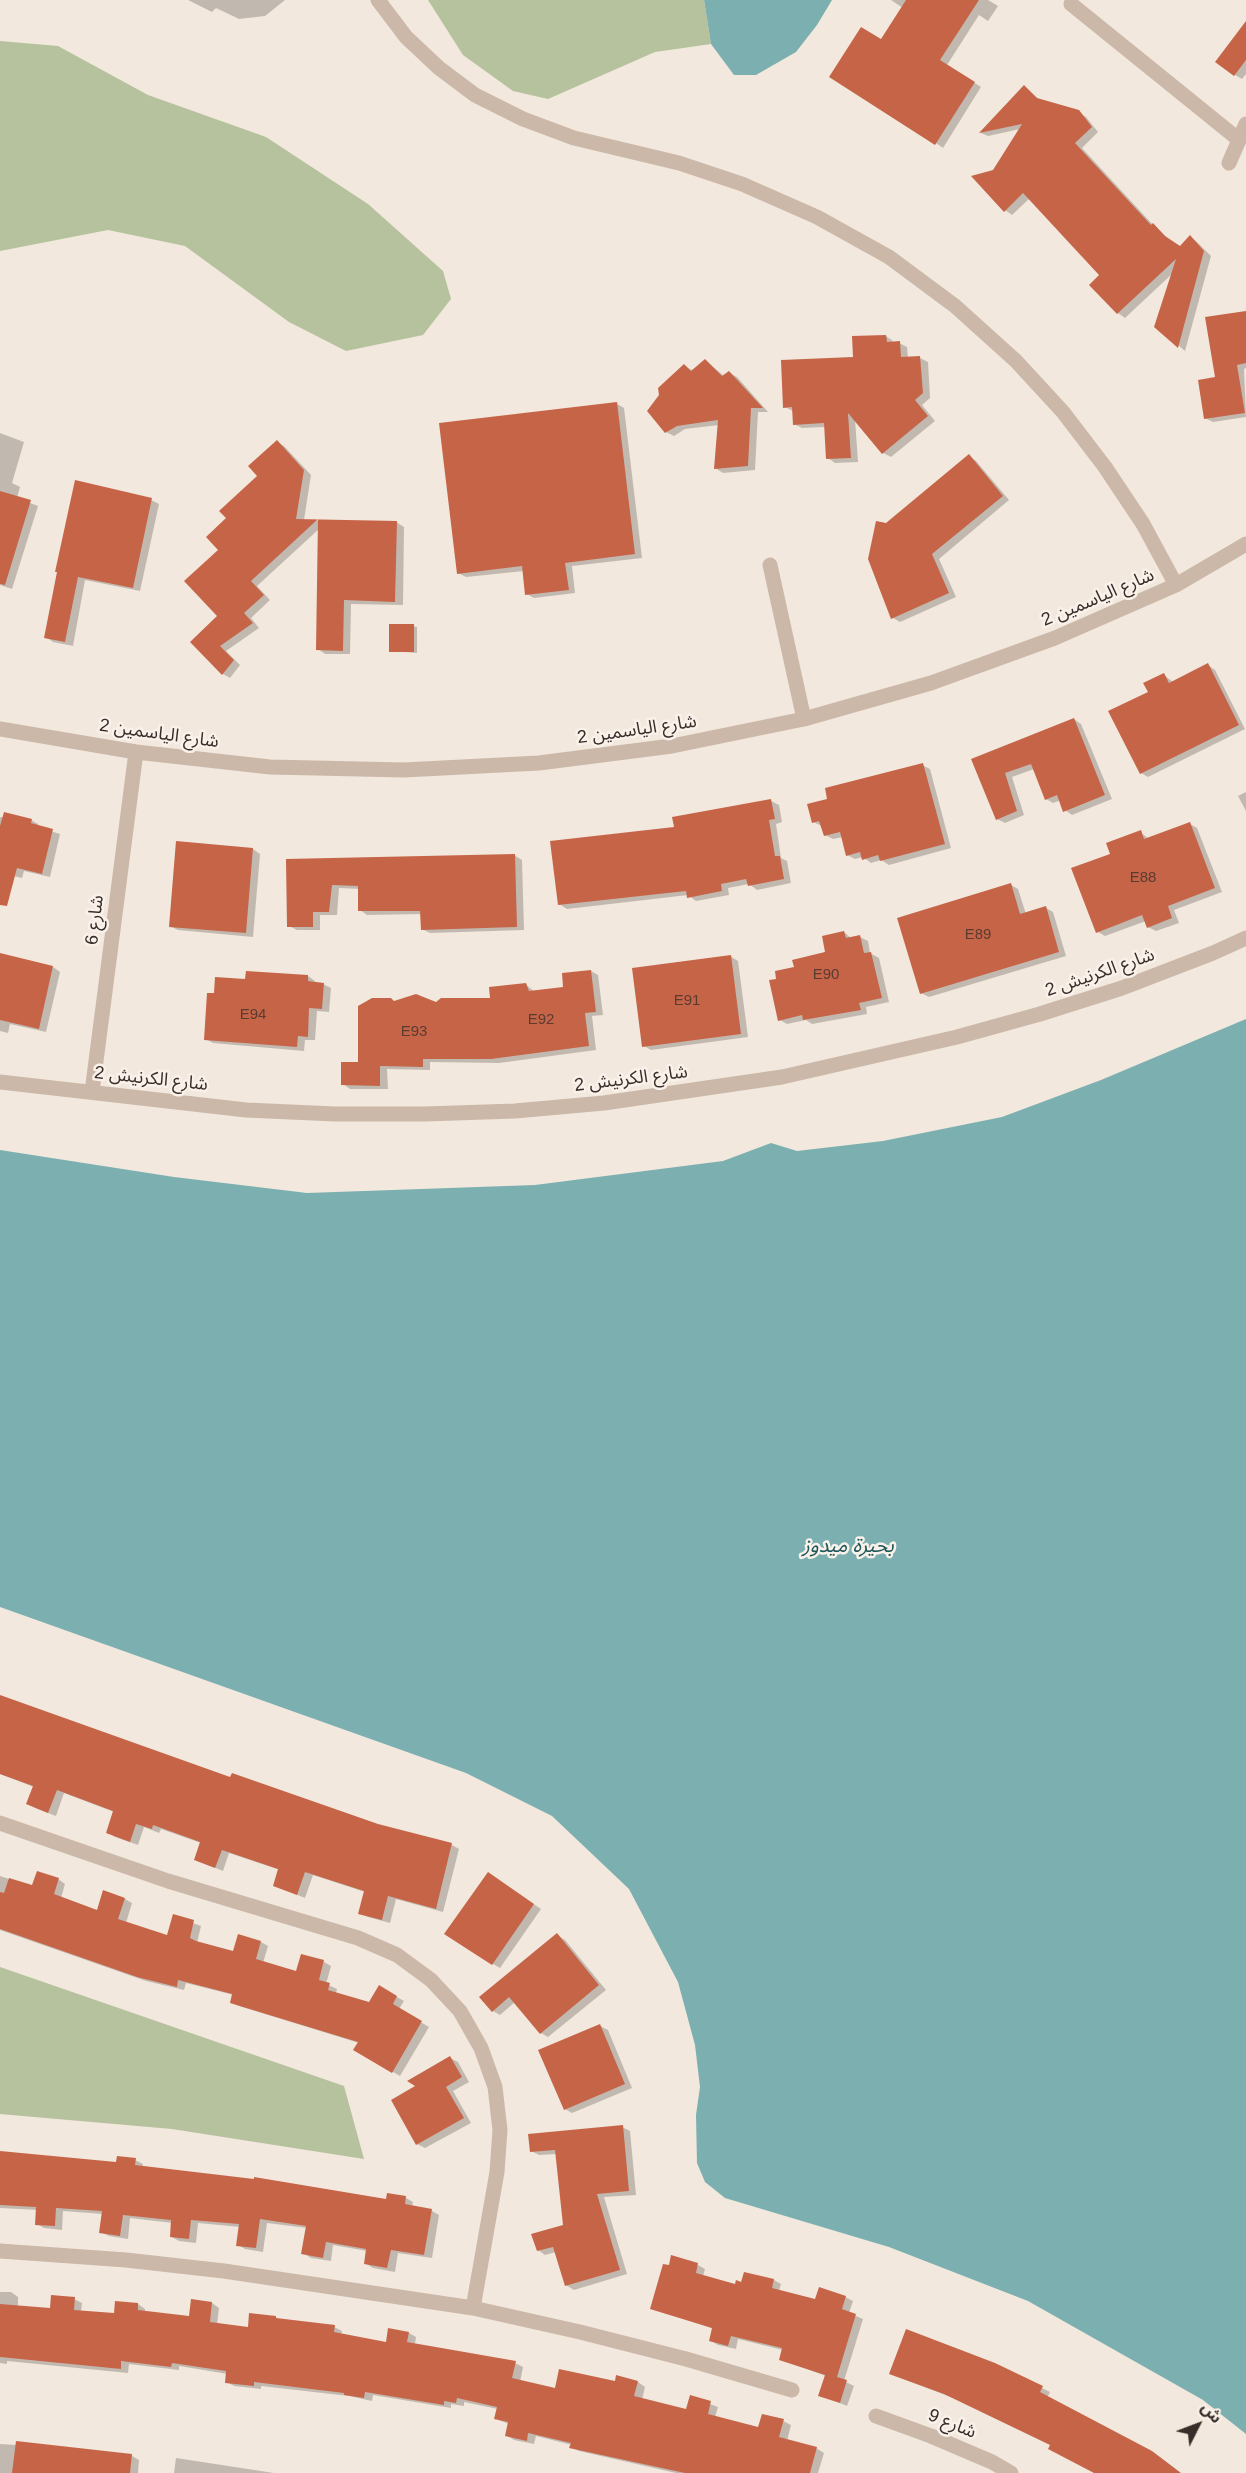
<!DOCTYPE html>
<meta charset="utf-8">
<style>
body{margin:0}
#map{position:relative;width:1246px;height:2473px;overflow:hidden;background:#f2e8dd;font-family:Helvetica,"Noto Sans Arabic",sans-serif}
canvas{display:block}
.north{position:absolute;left:1168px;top:2395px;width:60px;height:60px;-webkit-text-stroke:4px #faf2ea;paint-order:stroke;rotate:48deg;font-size:16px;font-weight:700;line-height:24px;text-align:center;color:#382d29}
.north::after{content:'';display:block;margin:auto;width:21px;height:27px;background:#382d29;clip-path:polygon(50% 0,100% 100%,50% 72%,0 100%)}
</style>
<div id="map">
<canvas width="1246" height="2473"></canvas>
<div class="north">ش</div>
</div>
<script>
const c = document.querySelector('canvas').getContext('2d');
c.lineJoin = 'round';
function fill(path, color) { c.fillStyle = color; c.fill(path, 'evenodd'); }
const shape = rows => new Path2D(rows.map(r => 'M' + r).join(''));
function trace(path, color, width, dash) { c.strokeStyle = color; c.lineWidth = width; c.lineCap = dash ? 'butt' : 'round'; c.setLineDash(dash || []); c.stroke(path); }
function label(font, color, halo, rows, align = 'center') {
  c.font = font + ' Helvetica,"Noto Sans Arabic",sans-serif'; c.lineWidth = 5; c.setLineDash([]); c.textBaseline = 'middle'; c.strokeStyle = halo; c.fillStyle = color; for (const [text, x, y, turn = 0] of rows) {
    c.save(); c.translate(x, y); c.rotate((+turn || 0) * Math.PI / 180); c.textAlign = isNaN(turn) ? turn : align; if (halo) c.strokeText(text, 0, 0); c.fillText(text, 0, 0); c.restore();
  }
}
const green = shape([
 [428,0,704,0,711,44,655,52,548,99,513,91,463,55],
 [0,41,58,46,148,95,266,137,368,204,443,271,451,299,423,335,346,351,289,322,185,246,108,230,0,251],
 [0,1967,344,2086,364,2159,172,2129,0,2114]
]);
const water = shape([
 [704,0,832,0,817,25,796,52,756,75,734,75,711,44],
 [1246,1019,1246,2434,1203,2400,1028,2301,889,2247,725,2198,705,2182,697,2163,696,2115,700,2087,695,2045,678,1982,629,1889,552,1816,466,1773,0,1607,0,1150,174,1177,307,1193,535,1185,723,1161,771,1143,797,1151,883,1141,1002,1117,1101,1080]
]);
const shadow = shape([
 [188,0,285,0,265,16,239,19,216,8,212,12],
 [891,0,988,0,998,6,988,21,979,15,947,65,981,87,943,148,936,143,882,41,903,8],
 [1246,28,1246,74,1242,79,1235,75],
 [1024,87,1041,101,1078,112,1086,117,1098,132,1082,148,1154,226,1173,243,1181,247,1190,237,1197,242,1211,256,1185,351,1156,326,1173,273,1125,318,1118,313,1091,285,1101,275,1030,198,1012,215,1005,210,994,171,1020,129,988,136,981,133],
 [1246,312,1246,368,1244,369,1246,417,1213,422,1205,418,1217,379],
 [886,336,893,341,893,343,899,343,907,347,908,358,920,358,928,362,930,398,922,405,935,421,891,457,883,453,855,419,858,462,835,463,828,458,826,427,802,428,794,424,793,411,785,407],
 [706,361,724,376,729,373,737,377,768,412,758,412,755,470,723,473,715,468,719,425,685,429,674,436,666,432,684,366,692,370],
 [617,404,624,408,642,558,572,566,575,593,534,598,527,594,524,571,466,577,458,573],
 [0,433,24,442,12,483,20,487,17,498,38,506,12,589,0,585],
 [277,442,284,446,311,475,304,520,396,522,404,527,403,605,351,604,350,654,325,654,318,649,319,529,257,586,270,600,251,618,259,628,226,651,240,665,230,678,223,674,192,642,219,616,220,550,229,518,259,476],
 [969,456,976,461,1009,500,939,559,956,597,900,622,893,618,886,525],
 [151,500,159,504,140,591,85,580,73,646,53,642,46,637,58,572],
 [413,626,417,627,417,653,391,651],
 [1208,665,1215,670,1245,729,1148,777,1141,773,1150,692,1164,675,1173,682],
 [1074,719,1081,724,1112,799,1072,815,1065,810,1061,800,1053,803,1046,799,1034,769,1012,777,1024,815,1005,823,997,819,973,760],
 [922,765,930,769,951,848,889,865,881,860,871,863,863,857,855,859,847,855,843,837,833,839,825,835,822,826,813,822,829,800],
 [1246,792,1246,811,1238,796],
 [771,801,779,805,782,822,776,824,781,858,787,861,791,883,757,890,749,884,728,888,729,895,696,901,688,895,567,909,559,904,676,829],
 [0,817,31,820,38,824,38,827,60,834,50,877,24,871,22,878,0,873],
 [1190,824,1197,828,1222,892,1174,910,1179,923,1156,931,1148,927,1146,921,1105,936,1098,932,1112,855,1140,832,1149,839],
 [253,849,260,854,253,937,178,930,170,926],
 [514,855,522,860,524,930,430,933,422,929,422,914,367,915,360,910,360,889,339,888,337,915,320,915,320,930,297,930,289,926,287,860],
 [1011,885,1018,889,1026,914,1046,908,1053,912,1066,956,929,997,921,993],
 [844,932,852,939,860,937,868,941,870,953,879,958,889,1002,866,1007,867,1014,812,1024,806,1020,787,1024,780,1020,778,980,795,968,827,954],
 [0,955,53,967,60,972,46,1032,10,1024,8,1033,0,1031],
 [730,956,738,961,748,1037,651,1050,644,1046],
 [591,971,598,975,603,1015,592,1016,596,1050,499,1063,430,1062,430,1070,387,1069,388,1089,350,1089,343,1084,360,1064,395,1002,436,1004,492,1000,526,985,534,991,565,988],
 [308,976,315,981,315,983,323,984,331,988,329,1012,317,1011,315,1040,305,1040,304,1051,213,1043,206,1039,215,995,246,981],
 [0,1697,148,1751,377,1825,452,1845,459,1849,443,1912,396,1899,390,1923,368,1917,360,1913,365,1892,313,1875,305,1898,275,1886,280,1870,229,1853,223,1871,196,1860,201,1843,161,1829,159,1833,144,1827,138,1845,115,1837,107,1832,114,1812,64,1793,56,1816,35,1808,27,1803,34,1787,0,1774],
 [0,1876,33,1887,58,1879,65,1884,61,1898,98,1912,104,1892,125,1899,132,1903,126,1923,168,1937,174,1916,201,1926,197,1943,234,1953,261,1942,268,1946,263,1963,297,1973,302,1956,324,1962,331,1966,326,1984,337,1989,336,1993,370,2003,379,1987,404,2001,399,2009,429,2027,400,2076,355,2050,359,2043,239,2006,232,2002,234,1995,186,1983,184,1990,146,1981,0,1930],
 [495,1878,541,1909,500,1968,493,1964],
 [557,1935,565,1940,606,1990,548,2037,541,2033,515,2002,500,2015,493,2011],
 [600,2026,608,2030,632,2088,572,2113,565,2109],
 [450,2058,458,2062,469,2082,453,2091,471,2123,425,2148,417,2144,418,2086],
 [622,2127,630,2131,636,2195,604,2197,627,2274,574,2290,566,2285,556,2252,545,2255,538,2250,564,2226,557,2154,539,2155,531,2151],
 [0,2153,117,2164,135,2160,143,2164,142,2168,387,2200,406,2198,413,2202,412,2207,432,2211,439,2215,432,2258,398,2253,395,2272,373,2268,365,2263,367,2251,333,2245,331,2261,311,2258,303,2253,307,2228,267,2223,263,2252,245,2249,238,2245,240,2227,198,2223,196,2243,179,2241,172,2237,173,2223,130,2218,128,2239,109,2236,101,2232,103,2214,63,2211,62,2230,44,2228,37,2224,38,2210,0,2208],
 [698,2265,705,2269,703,2276,736,2286,774,2280,781,2284,779,2291,816,2301,845,2297,853,2301,849,2313,863,2319,844,2381,854,2386,847,2406,820,2395,826,2376,780,2359,783,2350,738,2339,736,2349,718,2345,711,2341,714,2329,652,2308],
 [0,2292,11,2292,18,2297,18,2307,51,2310,74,2299,82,2303,81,2312,116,2315,138,2304,145,2309,145,2312,190,2318,192,2301,212,2303,219,2308,217,2325,249,2329,276,2318,281,2321,334,2327,342,2331,341,2335,387,2344,409,2333,416,2337,415,2344,515,2363,523,2367,520,2382,556,2389,638,2382,645,2387,642,2400,687,2411,691,2397,718,2407,715,2417,759,2429,783,2421,791,2425,787,2441,816,2448,824,2453,818,2473,676,2473,579,2451,571,2447,572,2445,536,2436,534,2444,514,2440,506,2435,509,2424,496,2419,498,2409,464,2402,464,2406,451,2404,451,2408,373,2395,372,2401,349,2396,261,2386,261,2389,234,2386,227,2382,228,2374,179,2366,179,2370,129,2364,128,2373,7,2361,7,2364,0,2363],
 [994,2364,1050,2392,1047,2398,1180,2473,1096,2473,1052,2445,953,2398,891,2374],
 [17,2443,132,2456,139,2460,138,2473,0,2473,0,2444,17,2445],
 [176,2458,274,2473,174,2473]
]);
const building = shape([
 [906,0,979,0,940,60,975,82,935,145,829,77,861,27,881,39],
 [1246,21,1246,60,1234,76,1215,62],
 [1024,85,1037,98,1079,110,1092,127,1075,143,1151,225,1153,223,1165,236,1180,246,1190,235,1204,251,1178,348,1154,327,1176,259,1117,314,1089,285,1099,275,1023,193,1004,212,971,176,993,170,1022,124,979,133],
 [1246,311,1246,363,1237,365,1245,413,1204,419,1198,380,1215,377,1205,317],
 [886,335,887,342,900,341,901,357,920,356,923,393,915,400,928,416,882,454,848,413,851,458,826,459,824,423,793,425,792,407,783,408,781,360,853,357,852,336],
 [705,359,722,376,729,371,763,408,751,408,748,466,714,469,718,420,677,426,665,433,647,411,659,395,658,388,684,364,691,371],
 [617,402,635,554,565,563,569,590,525,595,522,566,457,574,439,423],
 [277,440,304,470,296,519,397,521,395,602,344,600,343,651,316,650,318,519,251,581,264,595,244,613,253,623,220,646,234,660,222,675,190,642,217,616,184,581,218,550,206,537,226,518,219,511,257,476,248,466],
 [969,454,1003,496,932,554,949,593,891,619,868,559,876,521,886,523],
 [75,480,152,498,133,588,78,577,65,642,44,638,57,572,55,572],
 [0,491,31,500,5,585,0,584],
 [389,624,414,624,414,652,389,652],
 [1208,663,1239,725,1140,774,1108,711,1148,692,1143,683,1164,673,1169,683],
 [1074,718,1105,795,1063,812,1057,795,1045,800,1031,764,1005,773,1017,811,996,820,971,759],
 [923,763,945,844,880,861,878,855,862,860,860,852,846,856,840,832,824,836,819,821,812,823,807,804,827,799,825,788],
 [771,799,775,819,769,820,775,856,780,856,784,879,748,886,746,879,721,884,722,891,687,898,686,891,558,905,550,841,674,827,672,817],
 [4,812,32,819,31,823,53,829,42,874,17,868,7,906,0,905,0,826],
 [1190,822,1215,888,1168,906,1172,918,1147,928,1142,915,1096,933,1071,868,1110,854,1106,843,1141,830,1144,839],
 [176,841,253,848,246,933,169,927],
 [515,854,517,927,421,930,420,911,358,911,358,886,332,885,329,912,313,912,313,927,287,927,286,859],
 [1011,883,1020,914,1046,906,1059,952,920,994,897,918],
 [844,931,846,938,860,935,864,953,871,952,882,998,859,1003,861,1010,803,1020,802,1015,778,1021,769,980,776,979,775,971,794,967,792,960,825,952,822,936],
 [0,953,53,966,39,1029,0,1020],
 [731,955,741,1034,642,1047,632,968],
 [591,970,596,1012,585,1013,589,1046,491,1059,423,1059,423,1067,380,1066,380,1086,341,1085,341,1062,358,1062,358,1006,372,998,391,998,394,1001,416,994,436,1002,441,998,490,998,489,987,526,983,529,991,563,987,562,973],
 [246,971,308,975,308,981,324,983,322,1009,309,1008,308,1037,298,1036,297,1047,204,1040,207,993,214,993,215,977,245,979],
 [0,1695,230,1777,232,1773,378,1824,452,1843,436,1909,388,1896,382,1920,358,1914,364,1891,305,1872,297,1895,273,1886,278,1869,222,1850,215,1868,194,1860,200,1842,153,1825,152,1829,136,1824,130,1842,106,1833,113,1811,57,1790,48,1813,26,1804,33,1786,0,1774],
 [37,1871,59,1878,54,1894,97,1910,103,1890,125,1898,118,1919,167,1935,173,1914,194,1920,190,1938,196,1941,233,1951,238,1934,261,1941,256,1959,296,1971,301,1954,324,1960,319,1980,330,1983,328,1990,369,2002,379,1985,397,1996,393,2004,422,2021,392,2073,353,2050,358,2042,230,2003,232,1994,178,1980,177,1987,137,1977,0,1929,0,1892,4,1893,9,1878,32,1885],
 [488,1872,534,1904,492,1965,444,1934],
 [557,1933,599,1985,540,2034,509,1997,492,2012,479,1997],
 [600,2024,625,2084,564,2110,538,2050],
 [450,2056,462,2077,446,2087,464,2118,416,2145,391,2100,415,2086,407,2081],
 [623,2125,629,2191,597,2194,620,2270,565,2286,553,2247,537,2251,531,2234,563,2225,555,2150,530,2152,528,2134],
 [0,2151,116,2162,117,2156,136,2158,135,2165,254,2179,254,2177,386,2199,387,2193,406,2196,405,2204,432,2209,424,2255,391,2250,387,2268,364,2264,366,2249,326,2242,323,2258,301,2254,306,2226,260,2219,256,2248,236,2246,239,2224,191,2220,189,2239,170,2237,171,2220,123,2215,120,2236,99,2233,102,2211,56,2208,55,2226,35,2225,36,2207,0,2205],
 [671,2255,698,2263,696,2273,735,2284,736,2280,741,2282,744,2272,774,2279,772,2288,815,2299,819,2287,846,2296,842,2309,856,2314,837,2377,847,2380,840,2403,818,2396,825,2375,779,2360,782,2348,731,2336,728,2346,709,2341,712,2328,650,2309,663,2264,669,2265],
 [51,2295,75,2297,74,2310,114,2313,115,2301,138,2303,138,2310,189,2316,191,2299,212,2302,210,2322,248,2327,249,2313,276,2316,276,2318,335,2325,334,2332,386,2342,388,2328,409,2332,407,2342,516,2361,512,2378,555,2388,559,2369,615,2381,616,2375,638,2381,634,2396,686,2409,690,2395,711,2401,708,2414,758,2427,762,2414,784,2419,779,2437,817,2447,810,2473,685,2473,569,2448,571,2443,528,2433,527,2441,505,2436,508,2422,494,2419,497,2407,457,2398,456,2403,444,2401,444,2405,365,2392,364,2398,344,2395,344,2393,254,2382,254,2386,225,2383,226,2371,172,2363,171,2367,121,2361,121,2369,0,2357,0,2304,50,2308],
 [906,2329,995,2363,1043,2386,1040,2392,1152,2451,1181,2473,1094,2473,1048,2449,1050,2445,944,2394,889,2374],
 [16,2441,132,2454,130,2473,12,2473]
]);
const minor = shape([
 [378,0,406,37,439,68,475,95,523,119,574,138,679,163,742,184,817,217,889,257,955,306,1016,361,1063,412,1105,467,1143,524,1176,585],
 [1071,4,1238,139],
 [1229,163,1246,124],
 [770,565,804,719],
 [0,729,136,752,270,767,404,770,539,763,672,746,804,719,931,683,1055,638,1176,585,1246,544],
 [0,1082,246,1110,335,1114,425,1114,515,1111,604,1103,782,1077,957,1037,1040,1014,1122,988,1213,953,1246,938],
 [92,1092,136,752],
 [0,1823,168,1881,358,1938,397,1955,431,1980,460,2011,481,2048,495,2087,500,2130,497,2172,473,2308],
 [0,2251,126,2260,224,2271,473,2308,580,2332,686,2359,792,2390],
 [876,2416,931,2436,992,2462,1011,2473]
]);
const numberNames = [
 ["E88",1143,878],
 ["E89",978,935],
 ["E90",826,975],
 ["E91",687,1001],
 ["E94",253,1015],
 ["E92",541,1020],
 ["E93",414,1032]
];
const streetNames = [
 ["شارع الياسمين 2",1098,598,-23],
 ["شارع الياسمين 2",637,730,-8],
 ["شارع الياسمين 2",159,734,8],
 ["شارع 6",95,920,-83],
 ["شارع الكرنيش 2",1100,973,-19],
 ["شارع الكرنيش 2",151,1079,6],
 ["شارع الكرنيش 2",631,1079,-7],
 ["شارع 9",952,2424,22]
];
const waterNames = [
 ["بحيرة ميدوز",848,1546]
];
fill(green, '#b6c29d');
fill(water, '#7cafb0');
fill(shadow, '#0003');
fill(building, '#c66448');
trace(minor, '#cbb8a9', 15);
label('15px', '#5c3b31', null, numberNames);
label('18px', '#382d29', '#faf2ea', streetNames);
label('italic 20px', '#1e575a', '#faf2ea', waterNames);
</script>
